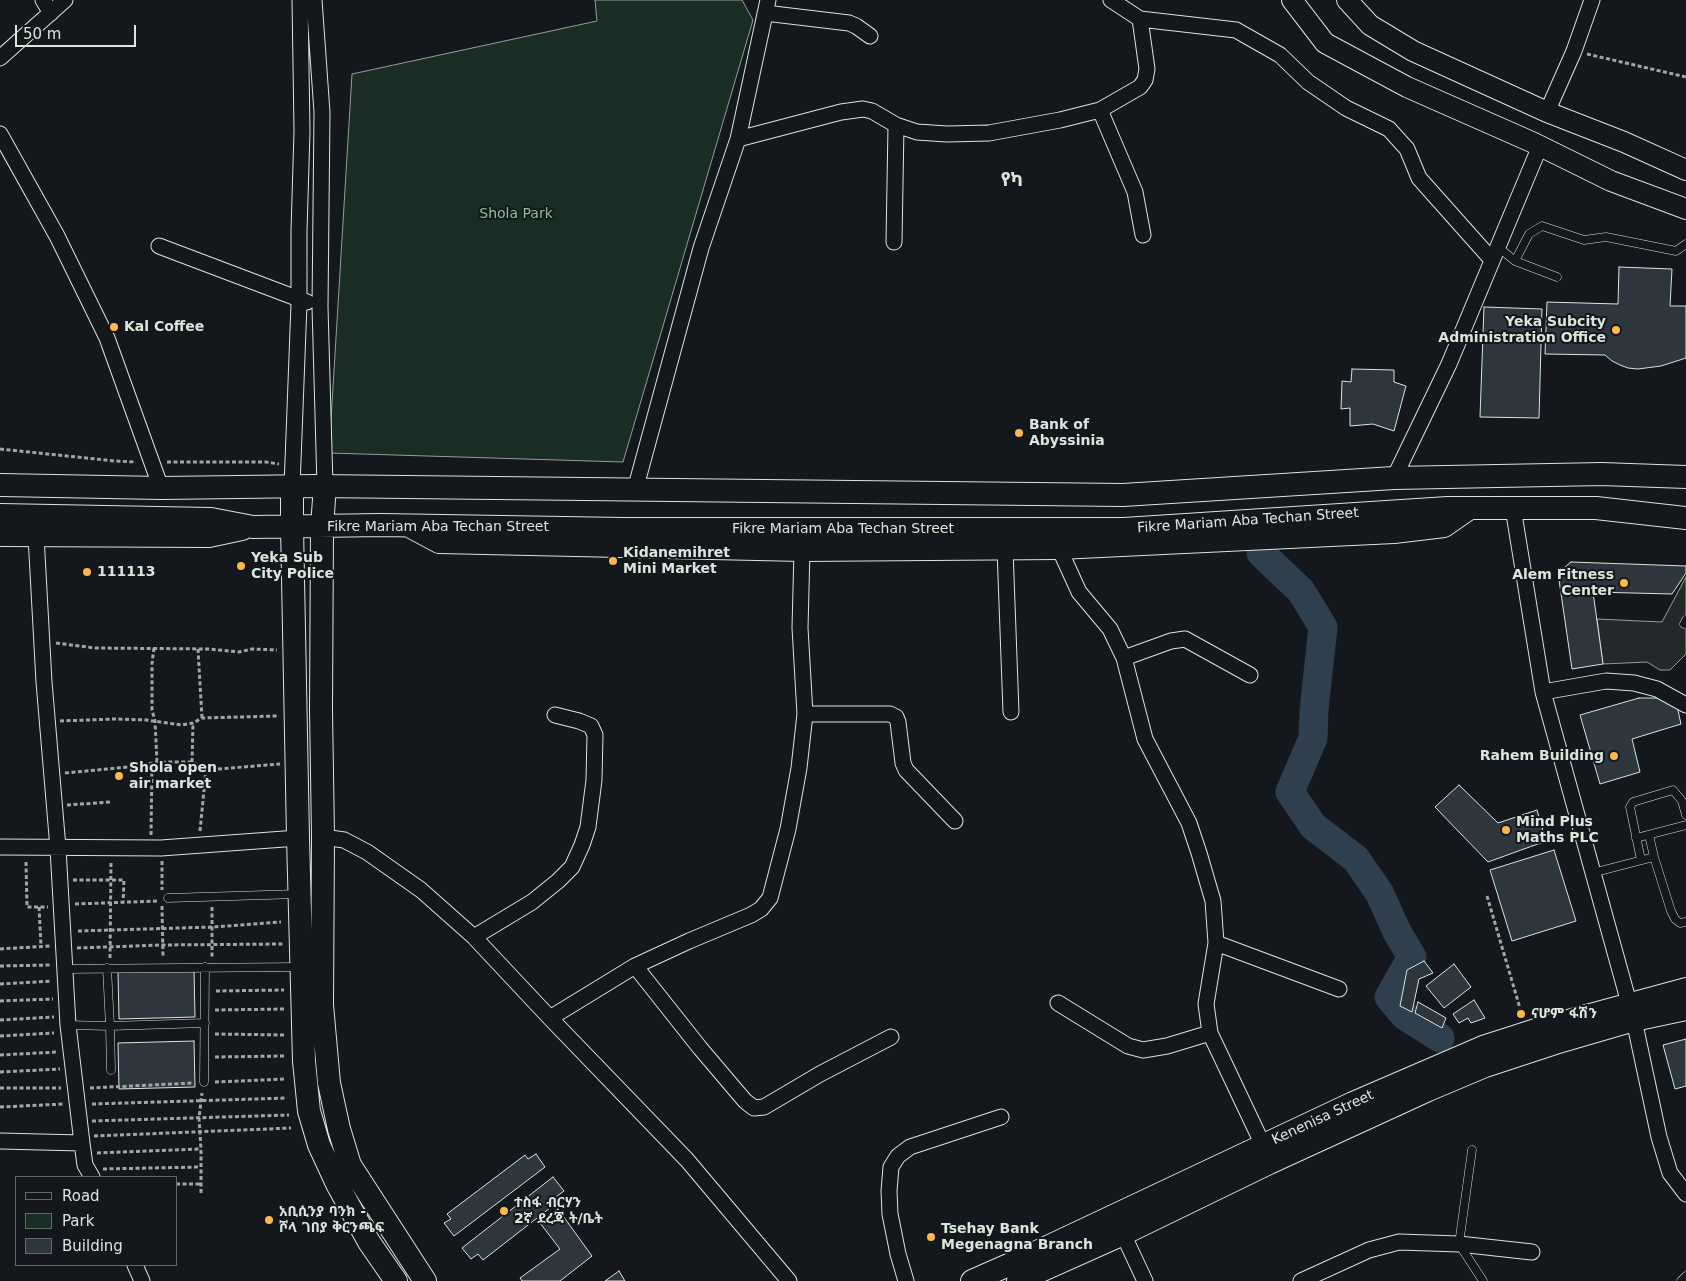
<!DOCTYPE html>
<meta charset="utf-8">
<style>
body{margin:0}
#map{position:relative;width:1686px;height:1281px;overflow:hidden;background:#14181c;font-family:"DejaVu Sans",sans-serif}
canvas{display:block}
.legend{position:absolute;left:15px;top:1176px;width:162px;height:90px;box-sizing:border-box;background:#14181c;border:1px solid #626a69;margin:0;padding:6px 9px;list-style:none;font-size:15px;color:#d8e6dc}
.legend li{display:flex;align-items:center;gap:10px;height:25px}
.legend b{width:25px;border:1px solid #626a69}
.scale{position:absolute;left:15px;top:25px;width:121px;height:22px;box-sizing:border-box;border:2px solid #d8e6dc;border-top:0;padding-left:6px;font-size:15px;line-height:18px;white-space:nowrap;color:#d8e6dc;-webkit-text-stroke:4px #14181c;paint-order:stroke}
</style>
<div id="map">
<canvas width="1686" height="1281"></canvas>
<ul class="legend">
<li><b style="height:6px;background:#14181c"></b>Road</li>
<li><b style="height:14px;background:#1a2d24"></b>Park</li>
<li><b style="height:14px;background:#2c363c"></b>Building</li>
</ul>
<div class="scale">50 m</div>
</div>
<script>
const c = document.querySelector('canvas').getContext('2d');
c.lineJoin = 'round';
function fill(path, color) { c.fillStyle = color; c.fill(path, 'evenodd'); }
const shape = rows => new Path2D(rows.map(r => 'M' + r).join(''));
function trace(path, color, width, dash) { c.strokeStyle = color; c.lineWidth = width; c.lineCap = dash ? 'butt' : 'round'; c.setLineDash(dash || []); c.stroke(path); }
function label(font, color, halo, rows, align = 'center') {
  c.font = font + ' "DejaVu Sans","Noto Sans Ethiopic",sans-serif'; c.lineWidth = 4; c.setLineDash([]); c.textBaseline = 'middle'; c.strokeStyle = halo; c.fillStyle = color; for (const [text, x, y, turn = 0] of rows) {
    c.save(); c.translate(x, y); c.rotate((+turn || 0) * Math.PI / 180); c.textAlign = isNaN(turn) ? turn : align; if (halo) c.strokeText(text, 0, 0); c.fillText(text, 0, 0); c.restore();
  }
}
const green = shape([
 [595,0,742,0,753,20,623,462,329,453,352,74,597,21,595,0]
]);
const parking = shape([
 [1686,577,1686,654,1670,670,1660,670,1647,662,1603,664,1597,619,1662,622,1686,577]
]);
const river = shape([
 [1261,553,1301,591,1323,627,1314,710,1313,738,1290,792,1313,826,1356,859,1380,894,1397,932,1412,957,1389,997,1405,1016,1440,1038]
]);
const building = shape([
 [1619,267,1672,269,1670,306,1686,306,1686,358,1661,366,1638,369,1628,368,1620,365,1612,361,1605,355,1545,354,1547,302,1618,304,1619,267],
 [1484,307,1542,309,1539,418,1480,417,1484,307],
 [1352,369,1394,370,1394,382,1406,386,1394,431,1373,424,1350,426,1350,408,1341,409,1342,381,1351,382,1352,369],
 [1571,562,1686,566,1686,573,1672,594,1593,592,1603,664,1572,669,1558,573,1571,562],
 [1639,698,1658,698,1677,706,1681,724,1632,739,1640,772,1600,784,1580,715,1639,698],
 [1459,785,1498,823,1537,810,1546,841,1488,862,1435,807,1459,785],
 [1554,850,1576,921,1512,941,1490,870,1554,850],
 [1424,961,1433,973,1419,979,1412,1012,1400,1006,1407,970,1424,961],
 [1454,964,1471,987,1444,1008,1426,986,1454,964],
 [194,970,195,1017,119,1019,118,972,194,970],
 [1474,1000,1485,1018,1471,1023,1468,1018,1459,1023,1453,1014,1474,1000],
 [1418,1002,1446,1018,1442,1028,1415,1013,1418,1002],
 [1686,1039,1686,1086,1675,1089,1663,1045,1686,1039],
 [194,1041,195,1087,119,1089,118,1043,194,1041],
 [536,1154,545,1167,454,1236,444,1223,451,1219,447,1214,525,1155,528,1159,536,1154],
 [553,1177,564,1191,556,1197,559,1201,483,1260,478,1254,471,1259,462,1248,553,1177],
 [558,1209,592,1256,560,1281,522,1281,520,1278,560,1249,540,1223,558,1209],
 [619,1271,625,1281,605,1281,619,1271]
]);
const path = shape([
 [1587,54,1686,77],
 [0,449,115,461,136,462],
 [167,462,266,462,279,464],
 [56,643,95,648,209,649,239,652,252,649,277,650],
 [154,648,152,663,152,710,155,721,157,762],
 [198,649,202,718],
 [60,721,115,719,146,720,182,725,193,723,202,718,277,716],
 [192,762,193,723],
 [65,773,139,766,157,762,192,762,206,770,280,764],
 [67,805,111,802],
 [200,831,206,770],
 [151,835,152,763],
 [162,861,162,890],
 [26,862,27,907,48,907],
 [73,880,124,880,123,903],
 [1487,896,1522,1015],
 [75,904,158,901],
 [162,906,163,957],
 [39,907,41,946],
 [212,907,212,959],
 [78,931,213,927,281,922],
 [77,948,162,945,283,944],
 [0,949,50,946],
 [110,958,111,861],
 [0,966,51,965],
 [0,984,52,981],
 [216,991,284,990],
 [0,1001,53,999],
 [215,1010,284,1009],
 [0,1020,54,1017],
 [215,1034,286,1035],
 [0,1036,54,1033],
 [0,1055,58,1052],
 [215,1057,286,1056],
 [0,1072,60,1069],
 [215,1082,286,1079],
 [0,1088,61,1088],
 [90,1088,193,1083],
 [92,1104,287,1098],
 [0,1107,64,1104],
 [92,1121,289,1115],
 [94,1136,291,1128],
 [97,1153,201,1149],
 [103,1169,200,1167],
 [176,1184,200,1184],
 [201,1193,201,1149,199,1118,202,1093]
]);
const lane = shape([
 [1498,247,1515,261,1557,277],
 [1515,261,1529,234,1542,226,1584,240,1606,237,1676,251,1686,244],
 [1684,624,1686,620],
 [1649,835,1654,857,1671,911,1675,919,1680,923,1686,922],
 [1636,838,1686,825],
 [1641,860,1630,807,1633,802,1673,790,1682,801,1686,815],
 [1592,873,1654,857],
 [168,898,298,894],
 [107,968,110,1026,205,1023],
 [64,969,300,967],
 [68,1025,110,1026,111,1070],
 [204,1082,205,967],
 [1472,1150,1459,1244,1483,1281],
 [1681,1281,1686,1276]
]);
const street = shape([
 [43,0,51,13],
 [314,0,322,112,320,307,325,486],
 [1111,0,1140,19,1236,30,1280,55,1308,82,1346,108,1389,129,1407,149,1419,178,1492,260],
 [765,13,849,23,856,26,870,36],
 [0,58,65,0],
 [1100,110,1140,87,1145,80,1147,69,1140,19],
 [1547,112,1574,51,1592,0],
 [0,134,57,236,107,338,161,488],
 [738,139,841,112,863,109,872,111,896,125,917,132,947,134,989,133,1060,120,1100,110,1135,192,1143,235],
 [894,242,896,125],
 [159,246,307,302],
 [1394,478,1449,364,1540,146],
 [292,487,299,304,299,231,302,131,300,0],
 [635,490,701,248,738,139,768,0],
 [1513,508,1543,692,1629,1003],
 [36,536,44,682,58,848,68,1025,82,1143],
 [1059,548,1079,592,1110,629,1124,658,1145,739,1189,823,1199,853,1213,901,1216,943,1206,1004,1210,1033],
 [1005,549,1011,712],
 [1124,658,1171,641,1185,639,1250,675],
 [1543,692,1606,681,1634,683,1657,689,1686,705],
 [805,714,890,714,896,717,898,722,903,763,906,770,955,821],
 [323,837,344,840,367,852,421,890,474,937,550,1018,687,1160,789,1281],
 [0,847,161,848,298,838],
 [474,937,532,902,558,881,572,867,582,845,588,827,594,780,595,735,591,726,579,721,555,715],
 [1216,943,1339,989],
 [635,966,700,1048,745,1101,754,1108,764,1107,820,1074,891,1037],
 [1058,1003,1128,1046,1143,1050,1167,1046,1210,1033,1263,1145],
 [550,1018,635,966,689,941,751,915,761,909,770,898,788,829,799,768,805,714,800,628,802,550],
 [1634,1020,1659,1137,1670,1173,1686,1194],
 [0,1141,82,1143,85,1165,92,1177],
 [1123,1234,1145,1281],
 [135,1265,142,1281],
 [906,1281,898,1254,890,1214,889,1191,891,1167,898,1156,910,1147,1001,1117],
 [1301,1281,1369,1250,1399,1242,1459,1244,1532,1252]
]);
const secondary = shape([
 [1292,0,1325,43,1407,87,1534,143,1611,181,1686,209],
 [1347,0,1370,25,1413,51,1547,112,1624,142,1686,170]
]);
const primary = shape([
 [0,485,161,488,316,486,1123,495,1394,478,1602,474,1686,477],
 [325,486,322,526,321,710,323,837,322,1005,329,1083,339,1129,350,1165,425,1281],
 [292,487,292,526,298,838,304,1061,309,1111,319,1145,337,1184,369,1242,396,1281],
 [0,515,211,519,253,527,381,525,624,529,1124,529,1448,508,1596,508,1686,518],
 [411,527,439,542,802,550,1059,548,1394,532,1444,526,1470,508],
 [0,535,209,536,242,529],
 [972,1281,1022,1259,1353,1103,1483,1047,1542,1028,1686,989],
 [1018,1281,1123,1234,1269,1163,1428,1090,1485,1066,1555,1043,1634,1020,1686,1009]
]);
const markers = [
 [114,327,5,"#ffb74d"],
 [1616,330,5,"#ffb74d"],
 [1019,433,5,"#ffb74d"],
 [613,561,5,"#ffb74d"],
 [241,566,5,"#ffb74d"],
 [87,572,5,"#ffb74d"],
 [1624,583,5,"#ffb74d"],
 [1614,756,5,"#ffb74d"],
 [119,776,5,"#ffb74d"],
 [1506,830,5,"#ffb74d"],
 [1521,1014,5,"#ffb74d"],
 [504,1211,5,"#ffb74d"],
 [269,1220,5,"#ffb74d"],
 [931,1237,5,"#ffb74d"]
];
const parkNames = [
 ["Shola Park",516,214]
];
const poiNames = [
 ["Yeka Subcity",1606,322,"right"],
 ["Administration Office",1606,338,"right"],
 ["Kal Coffee",124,327],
 ["Bank of",1029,425],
 ["Abyssinia",1029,441],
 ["Kidanemihret",623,553],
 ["Mini Market",623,569],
 ["Yeka Sub",251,558],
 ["City Police",251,574],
 ["111113",97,572],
 ["Alem Fitness",1614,575,"right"],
 ["Center",1614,591,"right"],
 ["Rahem Building",1604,756,"right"],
 ["Shola open",129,768],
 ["air market",129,784],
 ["Mind Plus",1516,822],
 ["Maths PLC",1516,838],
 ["ናሆም ፋሽን",1531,1014],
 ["ተስፋ ብርሃን",514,1203],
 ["2ኛ ደረጃ ት/ቤት",514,1219],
 ["አቢሲንያ ባንክ -",279,1212],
 ["ሾላ ገበያ ቅርንጫፍ",279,1228],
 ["Tsehay Bank",941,1229],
 ["Megenagna Branch",941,1245]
];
const streetNames = [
 ["Fikre Mariam Aba Techan Street",1248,521,-4],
 ["Fikre Mariam Aba Techan Street",438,527],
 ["Fikre Mariam Aba Techan Street",843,529],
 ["Kenenisa Street",1323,1118,-25]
];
const districtNames = [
 ["የካ",1012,181]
];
fill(green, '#1a2d24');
trace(green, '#939e99', 1);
fill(parking, '#24282b');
trace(parking, '#939e99', 1);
trace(river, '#2f3f4d', 29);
fill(building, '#2c363c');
trace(building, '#d8e6dc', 1);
trace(lane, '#d8e6dc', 9);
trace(street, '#d8e6dc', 17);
trace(secondary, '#d8e6dc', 22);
trace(primary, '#d8e6dc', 24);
trace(path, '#9da8a2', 3, [4, 2.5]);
trace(lane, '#14181c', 8);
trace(street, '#14181c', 15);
trace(secondary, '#14181c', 20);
trace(primary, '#14181c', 22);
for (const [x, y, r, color] of markers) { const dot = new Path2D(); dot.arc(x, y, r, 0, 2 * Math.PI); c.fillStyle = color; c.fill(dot); trace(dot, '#14181c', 2); }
label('14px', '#8ac095', '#14181c', parkNames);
label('bold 14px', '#d8e6dc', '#14181c', poiNames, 'left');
label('14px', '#d8e6dc', '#14181c', streetNames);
label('bold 19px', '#d8e6dc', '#14181c', districtNames);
</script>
